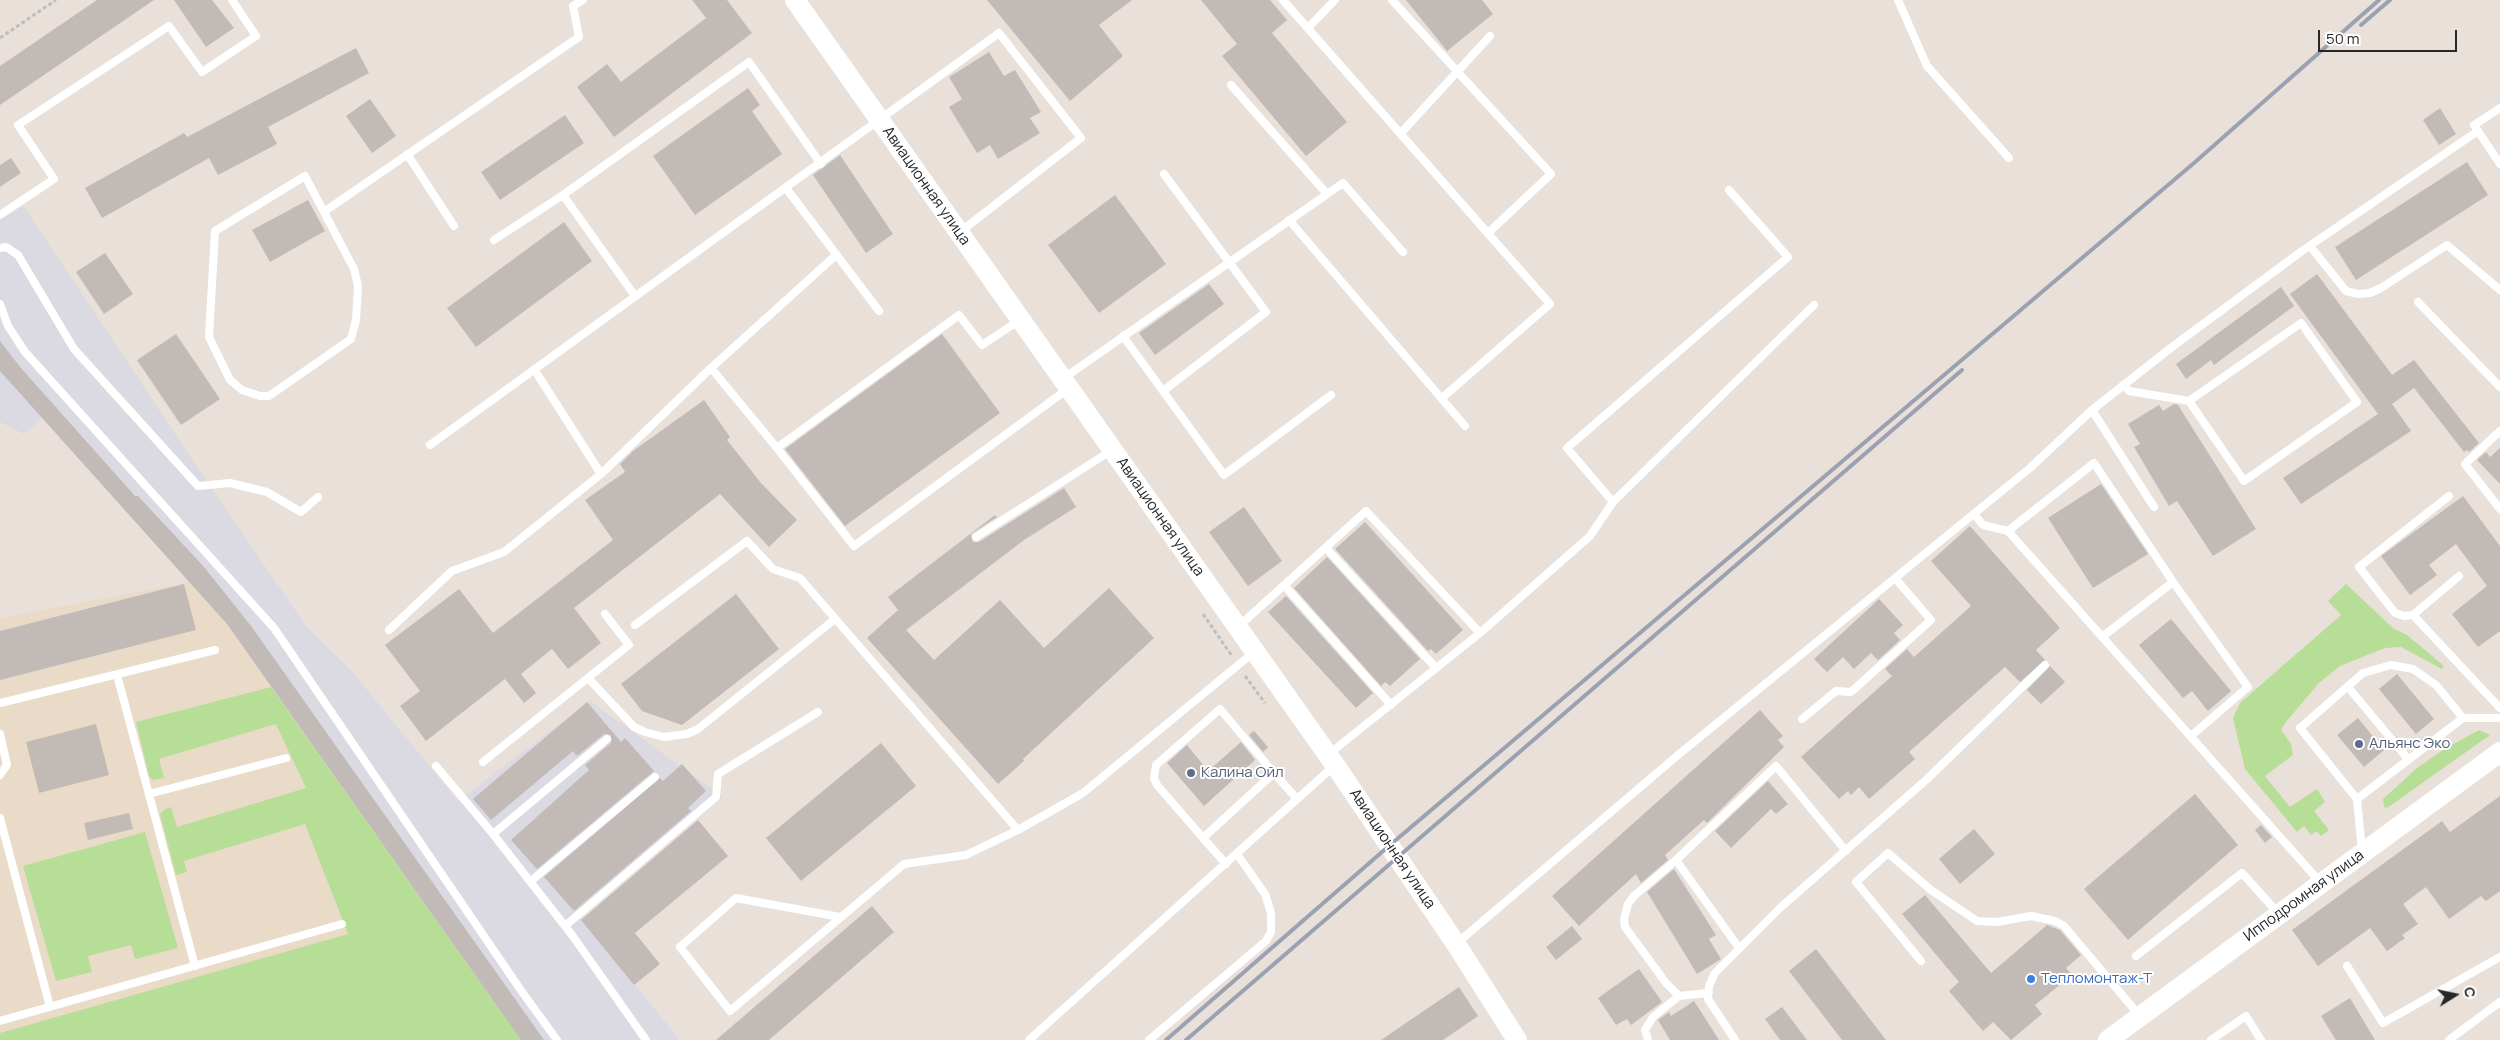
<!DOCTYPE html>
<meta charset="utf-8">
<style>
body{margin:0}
#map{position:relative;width:2500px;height:1040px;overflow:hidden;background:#e9e0d9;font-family:Manrope,sans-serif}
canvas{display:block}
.north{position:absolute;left:2430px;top:970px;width:50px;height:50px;-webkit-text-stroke:4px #fff;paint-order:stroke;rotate:80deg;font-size:14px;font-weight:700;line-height:20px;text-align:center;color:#272727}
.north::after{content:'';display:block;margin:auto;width:18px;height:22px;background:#272727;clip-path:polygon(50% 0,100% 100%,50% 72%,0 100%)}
.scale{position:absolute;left:2318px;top:30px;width:139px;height:22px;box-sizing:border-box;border:2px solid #272727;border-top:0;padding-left:6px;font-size:15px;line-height:18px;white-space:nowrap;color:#272727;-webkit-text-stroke:4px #fff;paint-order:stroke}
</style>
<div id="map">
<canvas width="2500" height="1040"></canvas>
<div class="north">С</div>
<div class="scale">50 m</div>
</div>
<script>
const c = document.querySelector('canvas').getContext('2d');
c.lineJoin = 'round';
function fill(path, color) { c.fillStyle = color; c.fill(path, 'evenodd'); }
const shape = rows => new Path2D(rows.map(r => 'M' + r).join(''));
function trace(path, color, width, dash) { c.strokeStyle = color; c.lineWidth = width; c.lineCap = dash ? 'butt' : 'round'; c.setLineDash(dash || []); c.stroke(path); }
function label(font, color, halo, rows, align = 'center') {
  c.font = font + ' Manrope,sans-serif'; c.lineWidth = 4; c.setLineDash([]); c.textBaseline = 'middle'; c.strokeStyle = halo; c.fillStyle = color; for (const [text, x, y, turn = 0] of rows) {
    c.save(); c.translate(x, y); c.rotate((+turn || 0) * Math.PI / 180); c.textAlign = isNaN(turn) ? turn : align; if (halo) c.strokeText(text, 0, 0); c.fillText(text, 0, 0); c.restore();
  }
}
const industrial = shape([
 [24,207,193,461,306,626,350,669,458,801,590,701,723,797,580,918,680,1040,521,1040,227,624,42,418,24,434,0,422,0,210]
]);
const education = shape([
 [191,582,227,624,521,1040,0,1040,0,618]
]);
const green = shape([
 [2346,584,2394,629,2407,635,2444,666,2442,669,2401,647,2385,648,2340,666,2318,684,2286,722,2281,730,2291,744,2293,755,2265,776,2290,807,2317,789,2325,802,2314,811,2329,830,2321,836,2317,831,2311,835,2304,826,2297,832,2245,769,2233,718,2240,703,2341,615,2328,601],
 [271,687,521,1040,0,1040,0,1033,348,934,305,824,184,861,187,872,176,875,160,814,165,809,171,807,177,827,306,788,276,724,159,759,164,778,153,780,149,776,136,722],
 [2479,730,2490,735,2387,808,2384,807,2383,799,2417,768,2446,748],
 [145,832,178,948,135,959,131,945,88,956,92,972,56,981,23,866]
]);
const building = shape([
 [97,0,154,0,0,105,0,66],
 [174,0,212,0,234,28,206,47],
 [692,0,727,0,752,33,614,137,577,87,607,64,621,82,706,18],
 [987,0,1132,0,1099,25,1123,56,1070,101],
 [1201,0,1270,0,1287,20,1272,33,1347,122,1306,156,1222,56,1237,44],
 [1406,0,1482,0,1493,14,1447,51],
 [356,48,369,73,268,127,277,144,218,175,209,158,102,218,85,188,184,133,187,137],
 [989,52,1004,76,1015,70,1041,112,1030,118,1040,133,998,159,990,145,977,153,949,107,962,99,949,77],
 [748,88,760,105,752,111,782,154,695,215,653,156],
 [370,99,396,136,372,153,346,116],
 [2440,108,2456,134,2439,145,2423,120],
 [565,115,584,143,500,200,481,172],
 [840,155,893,234,866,253,813,175],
 [11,158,21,173,0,187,0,165],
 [2467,162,2488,195,2356,280,2335,247],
 [1115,195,1166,264,1099,313,1048,245],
 [308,200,325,231,270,262,252,230],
 [564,222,592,261,476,347,447,308],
 [105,253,133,294,104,314,76,272],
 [2317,274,2392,375,2414,360,2479,443,2469,452,2467,450,2464,452,2414,388,2392,404,2411,431,2301,504,2283,478,2378,414,2290,294],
 [1209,284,1224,304,1155,355,1139,333],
 [2281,287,2294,306,2214,365,2211,360,2186,379,2176,364],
 [176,334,220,399,181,425,137,360],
 [942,334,1000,413,845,526,785,449],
 [0,341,20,367,135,496,138,496,204,567,251,626,544,1040,521,1040,227,624,0,371],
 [704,400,730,437,727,440,761,483,797,520,769,547,720,494,574,608,601,643,568,669,552,649,521,674,536,693,524,703,505,679,426,741,400,706,420,691,385,645,459,589,493,633,613,540,585,500,625,472,620,464,633,451],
 [2174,404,2178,405,2256,529,2213,556,2177,501,2169,506,2134,447,2140,444,2128,424,2159,405,2163,411],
 [2500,448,2500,484,2477,460,2486,452,2490,457],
 [2101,484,2148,554,2093,588,2048,518],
 [1064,488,1076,507,1024,540,906,630,934,660,1000,600,1044,648,1109,588,1154,638,1023,759,1024,761,998,784,867,638,898,610,888,597,995,515,997,517,971,534,973,542,979,542],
 [2463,496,2500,546,2500,631,2478,647,2452,614,2487,586,2456,544,2429,565,2437,575,2410,595,2381,556],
 [1244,507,1282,561,1248,586,1209,532],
 [1365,522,1463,630,1436,654,1431,649,1428,651,1335,549],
 [1970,526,2060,628,2036,650,2045,660,2020,682,2005,667,1909,752,1915,759,1869,799,1859,787,1851,795,1848,791,1839,799,1801,757,1892,676,1885,669,1907,649,1914,657,1971,606,1931,561],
 [1327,557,1420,659,1390,686,1385,682,1381,686,1294,588],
 [184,584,196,630,0,680,0,631],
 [736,594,779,649,682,725,642,711,621,684],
 [1286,596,1373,693,1356,708,1268,612],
 [1879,599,1903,625,1894,633,1900,640,1878,660,1871,653,1854,669,1843,657,1827,672,1814,659],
 [2171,619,2231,691,2208,711,2192,691,2183,698,2139,645],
 [2050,666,2065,682,2041,704,2027,690],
 [2397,674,2434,719,2416,734,2379,689],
 [587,702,621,742,625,738,654,771,537,869,511,840,589,770,585,765,611,743,611,735,604,734,577,756,573,751,491,820,473,799],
 [1760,710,1783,736,1778,740,1784,747,1707,823,1704,820,1665,855,1668,860,1641,883,1636,874,1579,926,1552,896],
 [2358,718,2384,750,2364,767,2337,735],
 [96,724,109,775,39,793,26,742],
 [1254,731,1268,747,1263,752,1249,735],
 [1241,742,1255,760,1204,806,1167,763,1187,745,1208,771],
 [881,743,916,786,801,881,766,838],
 [682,764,706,791,688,808,691,811,574,911,544,877,660,778,663,781],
 [1768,781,1788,804,1776,814,1771,809,1731,848,1715,831],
 [2195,794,2238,845,2128,940,2084,889],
 [2500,796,2500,891,2486,901,2481,896,2449,919,2426,887,2403,904,2418,924,2402,935,2405,938,2387,951,2370,928,2318,966,2292,930,2442,821,2450,832],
 [129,813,133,829,88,840,84,823],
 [698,820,728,856,635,933,660,964,634,985,581,920],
 [2261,825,2272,837,2265,843,2255,830],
 [1974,829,1995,854,1960,884,1939,859],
 [1674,869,1716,935,1709,939,1721,959,1697,974,1647,892],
 [1925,895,1991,973,2047,925,2060,930,2081,955,2066,968,2072,975,2035,1005,2042,1014,2011,1040,1993,1022,1983,1031,1949,991,1959,982,1902,914],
 [872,906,894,932,769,1040,716,1040],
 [1572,926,1582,939,1556,960,1546,947],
 [1816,949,1886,1040,1842,1040,1789,971],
 [1639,969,1662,1002,1631,1025,1627,1019,1616,1025,1598,998],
 [1459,987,1478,1016,1443,1040,1381,1040],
 [2350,998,2375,1040,2336,1040,2321,1016],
 [1694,1001,1712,1029,1719,1040,1670,1040,1658,1020,1669,1012,1671,1016],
 [1782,1007,1807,1040,1780,1040,1765,1019]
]);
const path = shape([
 [0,38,56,0],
 [1203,614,1232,656],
 [1245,676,1265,703]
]);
const service = shape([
 [1283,0,1550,304,1442,398],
 [1392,0,1551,174,1488,233],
 [1898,0,1927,66,2009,158],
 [1308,28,1335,0],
 [1231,85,1327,194],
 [2500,108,2474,125,2500,164],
 [1401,133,1490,36],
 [407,154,454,226],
 [305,176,354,269,358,286,356,320,351,339,269,396,260,396,242,390,230,380,209,337,215,231,305,176],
 [786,188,879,311],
 [325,211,579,37,573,6,583,0],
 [0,215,54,179,18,125,169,26,202,72,256,36,232,0],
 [1289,220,1465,426],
 [494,240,563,195],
 [2310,246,2346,291,2358,294,2370,293,2381,288,2447,245,2500,290],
 [0,248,6,247,18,255,74,349,198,486,230,483,267,492,301,512,318,497],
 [635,296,563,195,749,62,821,164],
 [2418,302,2500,387],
 [0,304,8,326,25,352,274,628,520,989,557,1040],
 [1123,336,1224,475,1331,395],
 [711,368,777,448,959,315,982,345,1020,320],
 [534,369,601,474],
 [1064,378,1343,183,1403,252],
 [2123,385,2129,391,2189,401,2244,481,2357,402,2301,323,2189,401],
 [1163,391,1266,312,1164,174],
 [2092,410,2154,507],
 [2500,431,2465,464,2500,509],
 [430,445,999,33,1081,138,960,232],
 [777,448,854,546,1069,388],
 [1613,502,1814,305],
 [1974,514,1983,525,2008,531],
 [976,537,1112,450],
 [1326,548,1436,668],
 [2459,576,2413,615,2500,708],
 [2173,582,2094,463,2008,531,2320,882],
 [1284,585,1391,705],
 [2413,615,2404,616,2395,613,2359,567,2449,496],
 [635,625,747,541,773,569,800,578,1018,830,1083,793,1254,652],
 [1239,626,1366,511,1480,633],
 [389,630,452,571,504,552,601,474,711,368,835,256],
 [2102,637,2173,582,2248,687,2191,736],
 [117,675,195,966],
 [589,679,634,727,645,732,664,737,687,734,698,729,835,619],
 [2348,687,2408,759],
 [0,703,215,650],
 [1802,719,1836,691,1851,692,1931,620,1895,578],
 [0,734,7,765,0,775],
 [607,739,493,834,572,935,646,1040],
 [1329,754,1480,633,1590,536,1613,502,1567,448,1788,257,1729,190],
 [483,762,629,645,605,614],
 [436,766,493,834],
 [149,794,286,758],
 [2357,799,2300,728,2363,673,2391,665,2413,669,2436,685,2463,718],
 [0,818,50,1007],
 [1203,838,1157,785,1154,778,1156,765,1220,709,1274,773],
 [2362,851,2357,799,2463,718,2500,718],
 [1676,860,1776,766,1846,851],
 [1226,864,1203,838,1274,773,1297,799],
 [531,881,655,777],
 [840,917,736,898,680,947,730,1011,904,864,966,855,1018,830],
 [565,926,716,797,718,774,818,712],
 [1456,944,1678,755,2030,468,2092,410,2172,347,2302,251,2478,131],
 [2136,956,2242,873,2278,913],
 [1921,961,1856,882,1888,853,1931,890,1977,921,1997,922,2031,916,2055,921,2064,926,2139,1015],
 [2347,966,2383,1023,2500,957],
 [1708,993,1679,996,1666,983,1625,927,1624,919,1628,904,1634,896,1676,860,1739,948],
 [0,1021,342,924],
 [1029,1040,1335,765],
 [1149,1040,1266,941,1271,932,1271,913,1265,894,1237,854],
 [1648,1040,1645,1030,1653,1017,1679,996],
 [1735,1040,1708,999,1709,986,1715,973,1780,908,1926,780,2045,665],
 [2211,1040,2246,1016,2261,1040],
 [2449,1040,2500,1002]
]);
const secondary = shape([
 [795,0,1335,765,1456,944,1517,1040],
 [2108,1040,2500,752]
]);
const rail = shape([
 [2361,25,2390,0],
 [1166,1040,1390,845,2194,163,2379,0],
 [1186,1040,1962,370]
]);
const markers = [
 [2359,744,5,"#5c6f8a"],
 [1191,773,5,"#5c6f8a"],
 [2031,979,5,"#3f7fe0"]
];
const streetNames = [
 ["Авиационная улица",926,186,55],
 ["Авиационная улица",1160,517,55],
 ["Авиационная улица",1392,849,56],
 ["Ипподромная улица",2304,896,-36]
];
const serviceNames = [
 ["Альянс Эко",2369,744],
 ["Калина Ойл",1201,773]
];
const shopNames = [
 ["Тепломонтаж-Т",2041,979]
];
fill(industrial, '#dbd9e1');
fill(education, '#eadbc8');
fill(green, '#b7de97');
fill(building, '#c1bab6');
trace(path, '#bebebe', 3, [4, 2.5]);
trace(service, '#fff', 8);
trace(secondary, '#fff', 20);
trace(rail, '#9ca1b1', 4);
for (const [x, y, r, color] of markers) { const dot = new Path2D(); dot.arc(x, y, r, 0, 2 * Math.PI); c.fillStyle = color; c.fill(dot); trace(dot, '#fff', 2); }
label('15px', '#272727', '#fff', streetNames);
label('15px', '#4e5e75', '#fff', serviceNames, 'left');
label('15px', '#366cbe', '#fff', shopNames, 'left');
</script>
